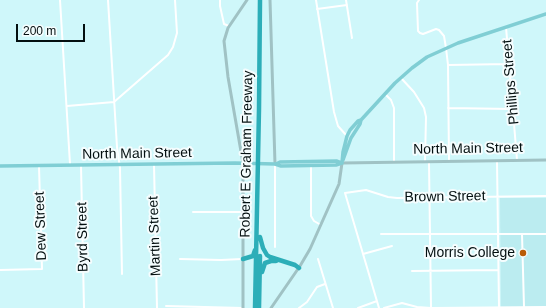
<!DOCTYPE html>
<style>
body{margin:0}
#map{position:relative;width:546px;height:308px;overflow:hidden;background:#cff7fa;font-family:Arial,sans-serif}
canvas{display:block}
.scale{position:absolute;left:16px;top:24px;width:69px;height:18px;box-sizing:border-box;border:2px solid #030f10;border-top:0;padding-left:5px;font-size:12px;line-height:14px;white-space:nowrap;color:#030f10;-webkit-text-stroke:3px #f5fdfe;paint-order:stroke}
</style>
<div id="map">
<canvas width="546" height="308"></canvas>
<div class="scale">200 m</div>
</div>
<script>
const c = document.querySelector('canvas').getContext('2d');
c.lineJoin = 'round';
function fill(path, color) { c.fillStyle = color; c.fill(path, 'evenodd'); }
const shape = rows => new Path2D(rows.map(r => 'M' + r).join(''));
function trace(path, color, width, dash) { c.strokeStyle = color; c.lineWidth = width; c.lineCap = dash ? 'butt' : 'round'; c.setLineDash(dash || []); c.stroke(path); }
function label(font, color, halo, rows, align = 'center') {
  c.font = font + ' Arial,sans-serif'; c.lineWidth = 4; c.setLineDash([]); c.textBaseline = 'middle'; c.strokeStyle = halo; c.fillStyle = color; for (const [text, x, y, turn = 0] of rows) {
    c.save(); c.translate(x, y); c.rotate((+turn || 0) * Math.PI / 180); c.textAlign = isNaN(turn) ? turn : align; if (halo) c.strokeText(text, 0, 0); c.fillText(text, 0, 0); c.restore();
  }
}
const built = shape([
 [500,198,546,198,546,308,501,308]
]);
const street = shape([
 [60,0,70,164],
 [108,0,117,147,120,168,122,274],
 [220,0,220,6,224,24,229,26],
 [316,0,334,112,338,126,346,135],
 [346,0,352,38],
 [419,0,417,3,418,31,420,33,423,34,436,29,439,30,444,36,446,48,448,65,449,161],
 [317,9,347,5],
 [506,27,517,160],
 [448,65,509,64],
 [401,78,414,92,424,108,426,117,425,161],
 [385,94,391,100,394,108,394,162],
 [67,106,114,102,168,55,173,47,177,33,175,0],
 [448,108,513,109],
 [497,161,499,307],
 [429,162,431,308],
 [154,164,157,308],
 [81,165,84,308],
 [311,165,311,216,314,221,321,225],
 [193,212,243,212],
 [381,234,546,234],
 [522,234,524,307],
 [275,247,275,164],
 [363,254,392,246],
 [180,259,221,260,242,259],
 [318,259,333,308],
 [0,270,42,269,39,166],
 [412,271,498,270],
 [166,306,243,308],
 [299,308,307,302,317,287,325,284],
 [358,308,377,301],
 [379,308,345,193,366,190,388,197,397,198,546,196],
 [384,308,402,303,417,307,431,308,546,307]
]);
const secondary = shape([
 [270,0,275,164],
 [243,308,243,163,228,77,224,41,228,28,247,0],
 [271,308,300,266,310,249,339,184,342,163,546,160]
]);
const primary = shape([
 [343,160,351,138,360,124,361,120],
 [342,163,343,152,347,136,350,130,358,121,361,120,395,83,412,68,427,57,458,43,546,14],
 [276,164,280,162,337,161,342,163],
 [0,166,235,163,275,164,281,166,336,165,342,163]
]);
const highway = shape([
 [260,237,263,248,267,255,270,257,295,265,299,268],
 [243,259,253,256,255,250],
 [262,272,265,263,271,261,276,261],
 [255,308,259,109,260,0],
 [259,308,260,256]
]);
const markers = [
 [523,253,4,"#b95d07"]
];
const streetNames = [
 ["Phillips Street",511,82,-95],
 ["North Main Street",468,149,-1],
 ["North Main Street",137,154,-1],
 ["Robert E Graham Freeway",247,154,-89],
 ["Brown Street",445,197,-1],
 ["Dew Street",41,226,-92],
 ["Martin Street",155,236,-92],
 ["Byrd Street",83,237,-91]
];
const poiNames = [
 ["Morris College",515,253]
];
fill(built, '#bbecf0');
trace(street, '#fff', 2);
trace(secondary, '#a0c2c4', 3);
trace(primary, '#80ced4', 3.5);
trace(highway, '#2caeb8', 4.5);
for (const [x, y, r, color] of markers) { const dot = new Path2D(); dot.arc(x, y, r, 0, 2 * Math.PI); c.fillStyle = color; c.fill(dot); trace(dot, '#f5fdfe', 1.5); }
label('14px', '#030f10', '#f5fdfe', streetNames);
label('14px', '#030f10', '#f5fdfe', poiNames, 'right');
</script>
